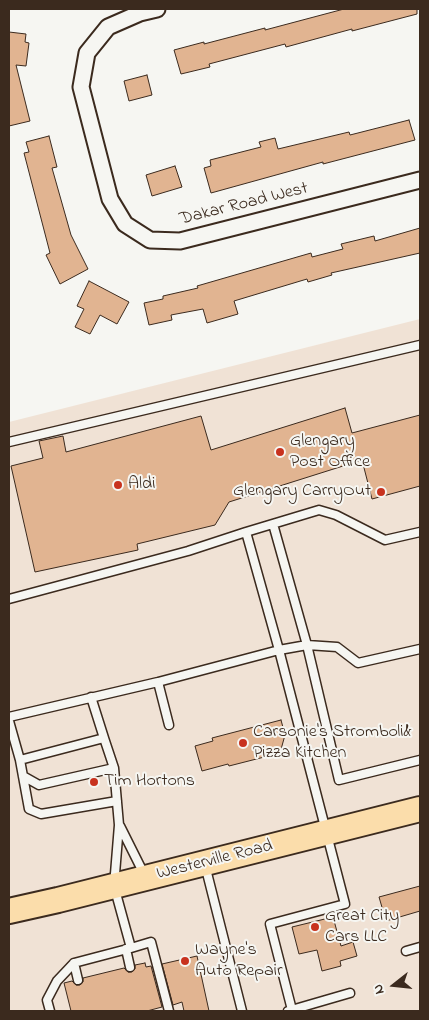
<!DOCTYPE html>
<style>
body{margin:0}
#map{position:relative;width:429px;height:1020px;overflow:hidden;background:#f6f6f2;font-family:"Indie Flower",sans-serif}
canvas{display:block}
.frame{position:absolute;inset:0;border:10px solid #3b2a1e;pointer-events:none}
.north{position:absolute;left:369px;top:960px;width:50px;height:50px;-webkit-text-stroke:4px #f6f6f2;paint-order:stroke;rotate:254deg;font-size:14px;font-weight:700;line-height:20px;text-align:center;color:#3b2a1e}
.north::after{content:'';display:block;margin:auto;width:18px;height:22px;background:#3b2a1e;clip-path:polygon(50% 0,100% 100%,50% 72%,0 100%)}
</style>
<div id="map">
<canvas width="429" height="1020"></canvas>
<div class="frame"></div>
<div class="north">N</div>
</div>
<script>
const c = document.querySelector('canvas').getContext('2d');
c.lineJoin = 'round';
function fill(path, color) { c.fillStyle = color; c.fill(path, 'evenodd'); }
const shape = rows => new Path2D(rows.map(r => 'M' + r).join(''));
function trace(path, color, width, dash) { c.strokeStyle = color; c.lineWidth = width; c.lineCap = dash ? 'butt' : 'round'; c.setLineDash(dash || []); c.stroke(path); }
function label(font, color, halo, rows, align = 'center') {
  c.font = font + ' "Indie Flower",sans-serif'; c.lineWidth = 4; c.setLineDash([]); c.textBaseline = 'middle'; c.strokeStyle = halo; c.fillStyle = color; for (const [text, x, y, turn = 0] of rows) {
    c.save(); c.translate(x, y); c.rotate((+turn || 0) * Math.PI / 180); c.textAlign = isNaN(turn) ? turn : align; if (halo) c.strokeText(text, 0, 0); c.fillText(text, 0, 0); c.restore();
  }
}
const built = shape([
 [420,319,420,1011,9,1011,9,422]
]);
const building = shape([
 [344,9,417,9,417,14,352,31,352,29,286,47,285,44,209,64,210,67,181,74,174,50,204,42,204,44,265,28,265,30,344,9],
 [9,32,26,34,25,42,29,43,26,66,16,65,30,121,9,126,9,32],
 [147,75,152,95,129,101,124,81,147,75],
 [409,120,415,140,323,164,323,162,211,193,204,168,211,166,210,160,261,147,259,142,275,138,278,149,349,132,350,135,409,120],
 [49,136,57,167,52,168,71,235,88,269,60,284,46,255,50,253,24,153,29,152,26,142,49,136],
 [175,166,182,187,152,196,146,175,175,166],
 [420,228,420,253,331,273,332,275,308,282,307,279,234,301,238,314,207,323,203,309,171,315,172,320,149,325,144,303,163,299,163,296,198,288,197,286,311,253,312,257,343,249,341,244,374,236,375,241,420,228],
 [89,281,129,302,117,324,100,315,90,334,75,327,84,309,77,306,89,281],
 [345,408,352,433,420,415,420,486,372,499,362,460,229,502,215,525,137,544,138,550,35,572,11,466,43,458,39,441,63,436,66,452,201,416,211,450,345,408],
 [281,720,285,735,280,753,229,766,228,764,202,771,195,746,213,741,212,738,281,720],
 [420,886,420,911,386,921,379,897,420,886],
 [333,917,341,946,353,942,357,956,340,961,341,966,322,971,317,950,299,954,292,927,333,917],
 [197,956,209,1011,184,1011,182,1002,173,1005,162,964,197,956],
 [145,963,146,967,151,966,162,1007,147,1011,71,1011,64,983,72,981,76,985,80,985,83,982,83,978,124,968,128,972,132,972,135,969,135,965,145,963]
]);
const service = shape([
 [9,442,420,345],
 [273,524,307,645,339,780,420,760],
 [420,532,385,540,336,515,319,510,246,532,279,650,307,645,337,647,358,663,420,649],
 [9,599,188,551,246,532],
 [158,682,169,725],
 [91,697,104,738],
 [9,717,158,682,279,650,345,904,270,924,292,1010],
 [9,721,20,760,104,738,114,768,119,825,114,886,131,948,74,963,57,981,47,1000,50,1011],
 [20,760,29,809,41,814,117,801],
 [23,776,39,785,114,768],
 [120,826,145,876],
 [205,865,242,1011],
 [131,948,151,942,169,1011],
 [126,949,130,967],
 [406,951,420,947],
 [74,963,78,980],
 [288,1011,350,993]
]);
const minor = shape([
 [157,9,140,13,108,27,87,53,81,87,110,199,125,224,150,240,180,241,420,180]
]);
const primary = shape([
 [9,911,58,900,420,809]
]);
const markers = [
 [280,452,5,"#c8321e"],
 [118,485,5,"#c8321e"],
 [381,492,5,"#c8321e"],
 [243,743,5,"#c8321e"],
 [94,782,5,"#c8321e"],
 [315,927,5,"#c8321e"],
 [185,961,5,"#c8321e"]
];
const streetNames = [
 ["Dakar Road West",244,205,-14],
 ["Westerville Road",215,861,-14]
];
const poiNames = [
 ["Glengary",290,442],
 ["Post Office",290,463],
 ["Aldi",128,485],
 ["Glengary CarryOut",371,492,"right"],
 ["Carsonie's Stromboli&",253,733],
 ["Pizza Kitchen",253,754],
 ["Tim Hortons",104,782],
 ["Great City",325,917],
 ["Cars LLC",325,938],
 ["Wayne's",195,951],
 ["Auto Repair",195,972]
];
fill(built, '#f0e2d5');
fill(building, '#e1b491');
trace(building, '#3b2a1e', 1);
trace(service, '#3b2a1e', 11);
trace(minor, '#3b2a1e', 19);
trace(primary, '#3b2a1e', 28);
trace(service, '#f6f6f2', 8);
trace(minor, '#f6f6f2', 15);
trace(primary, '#fbddab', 24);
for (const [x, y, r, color] of markers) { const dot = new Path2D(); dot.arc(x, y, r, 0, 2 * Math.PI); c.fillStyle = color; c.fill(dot); trace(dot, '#f6f6f2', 2); }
label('18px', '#3b2a1e', '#f6f6f2', streetNames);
label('18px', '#3b2a1e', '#f6f6f2', poiNames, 'left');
</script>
